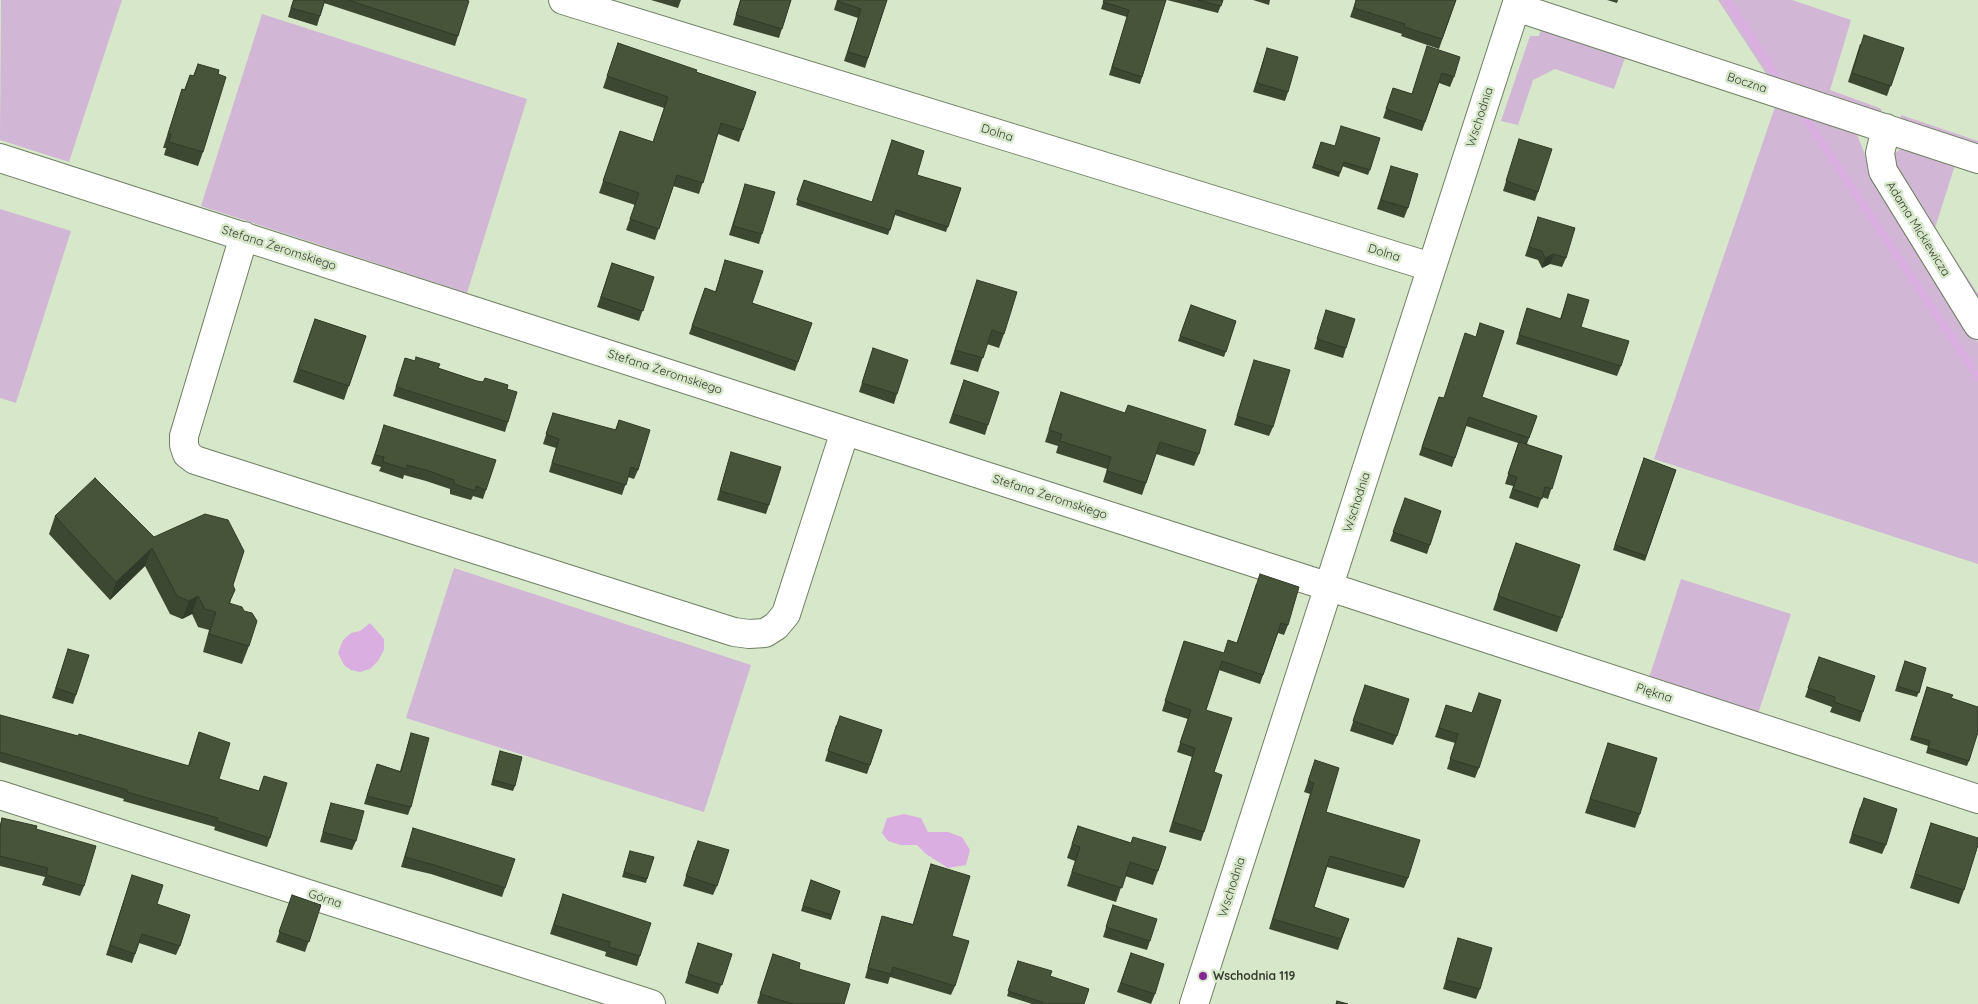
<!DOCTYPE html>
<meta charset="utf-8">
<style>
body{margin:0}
canvas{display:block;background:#d6e8c9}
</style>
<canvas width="1978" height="1004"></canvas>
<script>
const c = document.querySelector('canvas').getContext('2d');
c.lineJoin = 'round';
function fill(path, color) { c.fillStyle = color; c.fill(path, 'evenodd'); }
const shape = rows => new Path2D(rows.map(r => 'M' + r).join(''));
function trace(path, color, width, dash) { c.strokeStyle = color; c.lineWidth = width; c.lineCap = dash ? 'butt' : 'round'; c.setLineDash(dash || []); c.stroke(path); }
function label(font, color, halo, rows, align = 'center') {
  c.font = font + ' Quicksand,sans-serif'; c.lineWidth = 5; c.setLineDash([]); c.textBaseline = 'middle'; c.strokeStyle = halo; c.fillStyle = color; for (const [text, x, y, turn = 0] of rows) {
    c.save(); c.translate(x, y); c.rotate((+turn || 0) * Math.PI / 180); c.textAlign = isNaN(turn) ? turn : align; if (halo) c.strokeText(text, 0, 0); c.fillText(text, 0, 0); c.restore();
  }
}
const green = shape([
 [1,0,122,0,69,162,0,140],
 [1718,0,1792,0,1851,20,1830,90,1882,109,1880,114,1877,116,1550,11,1543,3,1543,1,1769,78],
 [262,14,527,99,467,293,201,206],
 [1541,29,1626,55,1614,89,1555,69,1533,80,1518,125,1501,121,1530,36,1539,36],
 [1776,104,1854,127,1877,184,1978,342,1978,564,1654,459],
 [1901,115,1978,141,1978,148,1900,121],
 [1903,147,1956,162,1935,228,1978,294,1978,308,1895,173,1893,155],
 [0,209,71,231,16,403,0,398],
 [454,568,751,665,704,812,406,718],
 [1681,579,1791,614,1757,717,1648,681]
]);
const water = shape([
 [370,623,384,639,384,650,378,661,370,669,360,672,351,670,344,665,338,653,343,640,351,633,360,631],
 [904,814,921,818,928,832,948,832,962,837,970,850,966,865,948,868,926,854,917,845,901,845,888,841,882,833,887,818]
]);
const stream = shape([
 [1727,0,1775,74],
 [1806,119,1978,377]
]);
const minor = shape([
 [563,0,1431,267],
 [1516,7,1978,159],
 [1886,128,1880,153,1883,171,1978,325],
 [0,158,1342,591,1978,799],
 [244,236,184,436,184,445,187,454,195,460,734,632,749,634,765,633,776,626,786,614,845,431],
 [0,795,651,1004],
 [1194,1004,1518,0]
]);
const wall = shape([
 [293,0,467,0,458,36,455,46,324,3,317,26,288,17],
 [651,0,681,0,678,8],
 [740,0,791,0,779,38,733,25],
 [837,0,887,0,865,68,844,61,858,18,834,10],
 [1104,0,1166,0,1140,84,1109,75,1127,17,1101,9],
 [1167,0,1223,0,1218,13],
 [1253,0,1270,0,1269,5],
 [1356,0,1456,0,1439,49,1401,36,1402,34,1350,17],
 [1607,0,1618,0,1617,3],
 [618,43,696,72,743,130,739,142,718,134,699,194,673,186,655,240,626,230,635,205,599,193,620,131,653,142,664,108,603,88],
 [1860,44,1904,48,1887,96,1848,82],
 [1267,48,1288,92,1285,101,1253,92],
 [1424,56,1454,77,1450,87,1439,83,1422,131,1383,118,1393,88,1412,94],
 [198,64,218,74,203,152,198,166,164,155,166,148,163,148,182,89,184,90,190,75,193,76],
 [1519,139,1538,192,1535,201,1503,191],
 [1321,142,1370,170,1368,175,1342,166,1339,177,1312,168],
 [1391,166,1408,208,1404,218,1377,209],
 [917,175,961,188,946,232,895,215,888,235,796,205,804,180,872,202],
 [745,184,762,234,759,244,729,235],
 [1538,217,1566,258,1562,267,1550,264,1542,268,1538,260,1525,256],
 [725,260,752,303,812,323,795,371,689,334,705,288,715,292],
 [612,263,654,277,639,321,597,307],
 [977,280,1004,334,999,348,987,344,978,372,950,364],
 [1568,294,1581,327,1621,366,1617,376,1516,344,1527,308,1560,319],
 [1191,305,1236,321,1224,357,1178,341],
 [1326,310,1346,348,1343,358,1314,349],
 [315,319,366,336,344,400,293,382],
 [873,348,897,394,894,404,859,392],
 [405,358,477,381,507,389,508,422,505,432,393,396],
 [1254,360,1273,427,1269,436,1234,425],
 [964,380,988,425,985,435,949,423],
 [1061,392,1199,454,1194,466,1156,454,1142,495,1103,482,1107,469,1056,453,1058,446,1045,442],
 [1439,397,1444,398,1482,397,1537,416,1527,444,1562,456,1548,499,1542,497,1538,508,1509,498,1513,486,1505,484,1518,443,1466,426,1452,467,1419,455],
 [553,413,615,430,619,420,638,470,634,479,628,477,622,495,549,472,556,448,543,444],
 [381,435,486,490,483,499,473,496,471,500,450,494,450,489,426,481,404,475,403,479,379,471,381,467,371,464],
 [731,452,769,505,766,514,717,500],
 [1644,458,1676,470,1645,561,1613,550],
 [1405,498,1430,545,1427,554,1390,541],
 [55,516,154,537,233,585,230,604,249,646,242,664,203,652,209,630,198,627,192,614,182,619,170,614,145,566,110,600,49,534],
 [1511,557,1562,618,1557,632,1493,610],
 [1256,584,1288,625,1284,635,1278,633,1260,684,1219,670,1206,710,1214,772,1204,832,1201,841,1169,832,1192,757,1177,752,1188,719,1162,711,1184,641,1224,653,1237,643],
 [68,649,76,695,73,704,52,698],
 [1819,657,1863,712,1860,722,1830,712,1832,707,1805,697],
 [1905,661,1926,668,1917,697,1895,691],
 [1365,685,1397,736,1393,745,1350,731],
 [1927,687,1969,761,1967,766,1926,753,1928,746,1910,740],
 [1446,705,1472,713,1479,768,1475,778,1447,769,1455,743,1435,737],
 [0,715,188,766,199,732,219,779,259,791,264,776,270,838,267,847,214,830,215,827,123,801,124,799,0,762],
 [836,725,882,730,867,774,825,761],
 [411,733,411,807,408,815,364,804,377,764,400,771],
 [1608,743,1640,814,1635,828,1585,813],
 [500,751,515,786,513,791,491,785],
 [1315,760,1326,812,1408,878,1404,888,1327,867,1314,907,1349,919,1338,950,1269,929,1310,794,1304,792],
 [331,803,356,841,352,850,320,842,328,812],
 [1860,807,1886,845,1882,854,1849,843],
 [2,818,36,829,84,886,80,896,42,885,45,877,0,866,0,825],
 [1931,823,1964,890,1959,904,1910,888],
 [1078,826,1131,843,1158,871,1153,885,1125,876,1116,902,1067,886,1075,861,1067,858],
 [413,828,505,888,502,897,431,874,401,867],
 [694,850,717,886,713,895,683,886],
 [630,851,647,879,646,883,622,877],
 [931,864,952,936,955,986,951,995,890,977,888,984,865,978,879,926,882,916,913,924],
 [132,875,157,904,180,946,176,955,139,943,132,963,106,955],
 [811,880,840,891,831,920,801,911],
 [563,894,640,956,637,966,605,956,606,952,550,934],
 [292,895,321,905,305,952,276,942],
 [1113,905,1150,941,1147,950,1103,937],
 [1458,938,1480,989,1476,999,1443,989],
 [698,943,732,954,718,994,685,983],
 [1131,953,1155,994,1151,1004,1117,992],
 [773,954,799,969,844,1004,759,1004,757,1003],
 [1018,961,1050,976,1084,1004,1032,1004,1007,996]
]);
const shadedWall = shape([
 [1554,254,1550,264,1542,268,1545,258],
 [152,548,145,566,110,600,116,582],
 [198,596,192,614,182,619,189,601]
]);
const building = shape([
 [294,0,325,0,320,16,291,8,294,0],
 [348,0,467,0,469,1,458,36,348,0],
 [741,0,791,0,782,29,736,15,741,0],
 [838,0,887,0,868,58,848,52,861,9,837,1,838,0],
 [1104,0,1166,0,1142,77,1112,67,1129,10,1103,2,1104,0],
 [1198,0,1223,0,1221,6,1198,0],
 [1356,0,1456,0,1442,39,1404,27,1405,24,1354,8,1356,0],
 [1864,35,1904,48,1891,86,1852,73,1864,35],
 [618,43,697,70,696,72,756,92,743,130,721,123,703,183,677,175,659,229,630,219,639,193,603,181,620,131,653,142,668,97,607,76,618,43],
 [1427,46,1460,57,1454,77,1442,73,1425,122,1386,109,1393,88,1412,94,1427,46],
 [1267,48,1298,57,1288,92,1257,83,1267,48],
 [198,64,219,70,218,74,226,77,203,152,169,142,171,134,168,134,182,89,185,90,190,75,194,76,198,64],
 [1341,126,1380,138,1370,170,1344,162,1340,173,1314,164,1321,142,1335,146,1341,126],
 [1519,139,1552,149,1538,192,1506,181,1519,139],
 [892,140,924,151,917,175,961,188,948,227,896,210,890,230,797,200,804,180,872,202,892,140],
 [1391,166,1418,174,1408,208,1381,200,1391,166],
 [745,184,775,192,762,234,733,226,745,184],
 [1538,217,1575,228,1566,258,1554,254,1545,258,1542,251,1529,247,1538,217],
 [725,260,763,271,752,303,812,323,798,362,692,326,705,288,716,292,725,260],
 [612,263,654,277,643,311,601,297,612,263],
 [977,280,1017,292,1004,334,992,330,983,358,955,350,977,280],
 [1568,294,1589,300,1581,327,1629,341,1621,366,1519,335,1527,308,1561,319,1568,294],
 [1191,305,1236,321,1226,352,1180,336,1191,305],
 [1326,310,1355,319,1346,348,1317,339,1326,310],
 [315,319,366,336,349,386,298,369,315,319],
 [1480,323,1504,331,1482,397,1537,416,1529,438,1469,417,1455,458,1422,447,1439,397,1444,398,1465,333,1476,337,1480,323],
 [873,348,908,360,897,394,862,383,873,348],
 [416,357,440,364,438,368,477,381,483,382,485,378,508,385,507,389,517,392,508,422,396,387,405,358,415,361,416,357],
 [1254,360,1290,370,1273,427,1237,416,1254,360],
 [964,380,999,392,988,425,953,414,964,380],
 [1061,392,1125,413,1128,405,1206,430,1199,454,1160,442,1146,483,1107,471,1111,457,1060,441,1062,434,1049,430,1061,392],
 [553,413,616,430,619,420,650,430,638,470,631,467,626,485,552,463,559,439,546,434,553,413],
 [384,425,496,460,486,490,476,486,475,491,454,484,454,480,429,471,407,465,406,469,383,462,384,457,375,455,384,425],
 [1519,442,1562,456,1552,489,1545,487,1542,499,1513,489,1517,477,1508,474,1519,442],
 [731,452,781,467,769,505,720,491,731,452],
 [1644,458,1676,470,1646,556,1615,545,1644,458],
 [95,478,154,537,205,514,228,520,244,551,233,585,235,590,229,603,242,607,244,611,252,613,257,621,249,646,209,634,216,612,205,609,198,596,189,601,177,596,152,548,116,582,55,516,95,478],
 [1405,498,1441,511,1430,545,1393,532,1405,498],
 [1516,543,1580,565,1562,618,1498,596,1516,543],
 [1260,574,1299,587,1288,625,1281,623,1263,675,1222,661,1206,710,1232,718,1214,772,1222,775,1204,832,1173,822,1195,748,1180,743,1191,710,1165,701,1184,641,1224,653,1228,640,1237,643,1260,574],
 [68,649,89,655,76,695,56,688,68,649],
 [1819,657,1875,676,1863,712,1834,702,1835,697,1808,688,1819,657],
 [1905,661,1926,668,1919,693,1897,686,1905,661],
 [1365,685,1409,699,1397,736,1353,721,1365,685],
 [1927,687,1953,695,1951,698,1978,707,1978,732,1969,761,1928,748,1930,741,1912,736,1927,687],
 [1479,693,1501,700,1479,768,1450,759,1458,734,1439,728,1446,705,1472,713,1479,693],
 [0,715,78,736,79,734,189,766,199,732,230,743,219,779,259,791,264,776,287,783,270,838,217,821,218,818,127,792,127,790,0,752,0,715],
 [840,716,882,730,870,765,828,751,840,716],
 [411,733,429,738,411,807,367,796,377,764,401,772,411,733],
 [1608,743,1657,758,1640,814,1590,799,1608,743],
 [500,751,522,757,515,786,493,780,500,751],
 [1315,760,1339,768,1326,812,1420,840,1408,878,1330,856,1314,907,1349,919,1341,939,1273,919,1314,783,1308,781,1315,760],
 [1864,798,1897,809,1886,845,1852,834,1864,798],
 [331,803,364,811,356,841,323,832,331,803],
 [2,818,37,826,36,829,96,846,84,886,46,875,48,868,0,856,0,828,2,818],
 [1931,823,1978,838,1978,845,1964,890,1915,874,1931,823],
 [1078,826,1131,843,1133,837,1166,847,1158,871,1130,862,1122,888,1072,872,1080,847,1072,844,1078,826],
 [413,828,515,859,505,888,434,865,405,857,413,828],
 [698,841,729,850,717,886,686,876,698,841],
 [630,851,654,857,647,879,624,872,630,851],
 [931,864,970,876,952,936,969,941,955,986,893,967,891,974,868,968,882,916,913,925,931,864],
 [132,875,163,885,157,904,190,915,180,946,142,934,135,954,110,945,132,875],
 [811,880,840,891,832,915,803,906,811,880],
 [563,894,651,923,640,956,609,947,610,942,554,925,563,894],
 [292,895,321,905,309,942,279,932,292,895],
 [1113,905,1157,919,1150,941,1106,927,1113,905],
 [1458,938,1492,948,1480,989,1446,980,1458,938],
 [698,943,732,954,722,985,688,974,698,943],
 [1131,953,1164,964,1155,994,1121,983,1131,953],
 [773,954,800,963,799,969,850,984,844,1004,793,1004,760,994,773,954],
 [1018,961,1052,971,1050,976,1089,989,1084,1004,1042,1004,1042,1002,1008,991,1018,961],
 [1337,1001,1348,1004,1336,1004,1337,1001]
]);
const markers = [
 [1203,976,5,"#842691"]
];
const streetNames = [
 ["Boczna",1747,83,18],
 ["Wschodnia",1480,117,-72],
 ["Dolna",997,133,17],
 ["Adama Mickiewicza",1918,229,58],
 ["Stefana Żeromskiego",279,248,18],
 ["Dolna",1384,253,17],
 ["Stefana Żeromskiego",665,372,18],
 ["Stefana Żeromskiego",1050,497,18],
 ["Wschodnia",1357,502,-72],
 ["Piękna",1654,693,18],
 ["Wschodnia",1232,887,-72],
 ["Górna",325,899,18]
];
const poiNames = [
 ["Wschodnia 119",1213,976]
];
fill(green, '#d2b6d6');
fill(water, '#daaee0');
trace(stream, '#daaee0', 7);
trace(minor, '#707f64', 30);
trace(minor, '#fff', 28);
fill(wall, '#3c4832');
fill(shadedWall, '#313b29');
fill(building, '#46543a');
trace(building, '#313b29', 1);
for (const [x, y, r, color] of markers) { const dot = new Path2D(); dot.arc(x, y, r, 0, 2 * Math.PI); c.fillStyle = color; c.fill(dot); trace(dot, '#d6e8c9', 2); }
label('12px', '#353c30', '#d6e8c9', streetNames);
label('bold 12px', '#353c30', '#d6e8c9', poiNames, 'left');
</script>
